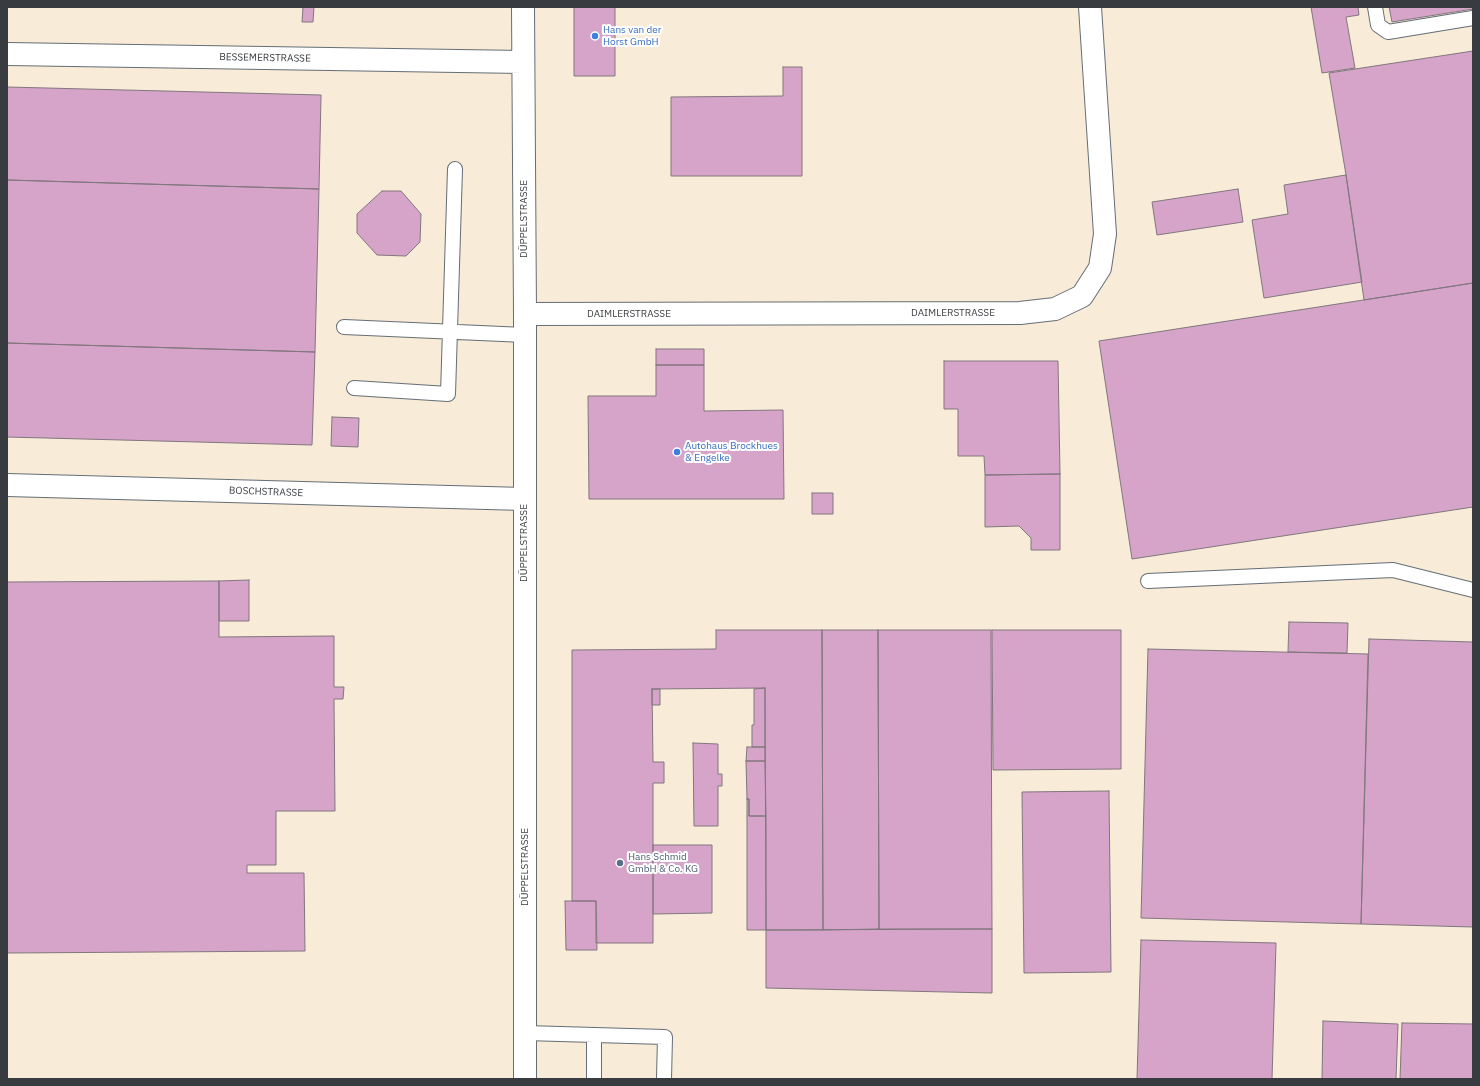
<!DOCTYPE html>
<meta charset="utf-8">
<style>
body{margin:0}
#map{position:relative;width:1480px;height:1086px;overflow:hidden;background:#f2f8fe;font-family:"IBM Plex Sans",sans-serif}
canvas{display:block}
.frame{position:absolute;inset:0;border:8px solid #383b3f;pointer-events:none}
</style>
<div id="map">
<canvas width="1480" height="1086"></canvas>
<div class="frame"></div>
</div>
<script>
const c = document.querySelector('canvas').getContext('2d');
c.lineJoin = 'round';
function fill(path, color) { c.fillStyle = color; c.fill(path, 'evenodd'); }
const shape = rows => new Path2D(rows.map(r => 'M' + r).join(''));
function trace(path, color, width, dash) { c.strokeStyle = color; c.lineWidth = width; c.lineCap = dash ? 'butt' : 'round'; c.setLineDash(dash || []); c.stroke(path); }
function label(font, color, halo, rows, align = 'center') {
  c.font = font + ' "IBM Plex Sans",sans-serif'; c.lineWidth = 4; c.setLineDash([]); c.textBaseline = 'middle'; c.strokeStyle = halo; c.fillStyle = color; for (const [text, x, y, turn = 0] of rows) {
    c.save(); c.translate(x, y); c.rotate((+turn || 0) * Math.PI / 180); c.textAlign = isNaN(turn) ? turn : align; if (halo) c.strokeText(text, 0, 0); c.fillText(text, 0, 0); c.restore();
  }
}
const commercial = shape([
 [7,7,1473,7,1473,1079,7,1079]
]);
const building = shape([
 [303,7,314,7,313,22,302,22,303,7],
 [574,7,615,7,615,76,574,76,574,7],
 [1311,7,1358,7,1359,15,1346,17,1355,68,1322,73,1311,7],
 [1389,7,1473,7,1473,9,1392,22,1389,7],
 [1473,51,1473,283,1364,300,1346,175,1329,73,1473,51],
 [783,67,802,67,802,176,671,176,671,97,783,96,783,67],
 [7,87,321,95,319,189,7,180,7,87],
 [1346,175,1362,282,1264,298,1252,220,1288,214,1284,185,1346,175],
 [7,180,319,189,315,352,7,343,7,180],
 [1238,189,1243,222,1157,235,1152,202,1238,189],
 [382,191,401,191,421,214,420,242,406,256,377,255,357,233,357,214,382,191],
 [1473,283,1473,507,1132,559,1099,341,1473,283],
 [7,343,315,352,312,445,7,437,7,343],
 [656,349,704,349,704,365,656,365,656,349],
 [944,361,1058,361,1060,474,985,475,984,456,958,456,958,409,944,409,944,361],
 [656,365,704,365,704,411,783,410,784,499,589,499,588,396,656,396,656,365],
 [332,417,359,418,358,447,331,446,332,417],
 [1060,474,1060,550,1031,550,1031,538,1019,526,985,527,985,475,1060,474],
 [812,493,833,493,833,514,812,514,812,493],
 [249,580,249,621,219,621,219,581,249,580],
 [219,581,219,637,334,636,334,687,344,687,343,699,334,699,335,811,276,811,276,865,247,865,247,873,304,873,305,951,7,953,7,582,219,581],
 [1289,622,1348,623,1347,653,1288,652,1289,622],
 [716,630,822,630,823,930,766,930,765,688,652,689,653,762,664,762,664,783,653,783,653,943,596,943,596,901,572,901,572,650,716,649,716,630],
 [822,630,878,630,879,929,823,930,822,630],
 [878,630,991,630,992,929,879,929,878,630],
 [992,630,1121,630,1121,769,993,770,992,630],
 [1369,639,1473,642,1473,927,1361,924,1369,639],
 [1148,649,1368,654,1361,924,1141,918,1148,649],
 [765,688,765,747,752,747,752,725,754,725,754,689,765,688],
 [652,689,660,689,660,705,652,705,652,689],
 [693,743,718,744,718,774,722,774,722,786,718,786,718,826,694,826,693,743],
 [747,747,765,747,765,761,746,761,747,747],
 [746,761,765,761,766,816,749,816,749,799,747,799,746,761],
 [1109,791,1111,972,1024,973,1022,792,1109,791],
 [747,799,749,799,749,816,766,816,766,930,747,930,747,799],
 [653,845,712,845,712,913,653,914,653,845],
 [565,901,596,901,597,950,566,950,565,901],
 [992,929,992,993,766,988,766,930,992,929],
 [1141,940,1276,943,1272,1079,1137,1079,1141,940],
 [1323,1021,1398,1024,1396,1079,1322,1079,1323,1021],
 [1402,1023,1473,1024,1473,1079,1400,1079,1402,1023]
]);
const lane = shape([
 [1375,7,1378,25,1388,32,1473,18],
 [344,327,525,335],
 [354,388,448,394,455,169],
 [1148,581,1393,570,1473,590],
 [525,1033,665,1037,664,1079],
 [594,1079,594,1035]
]);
const street = shape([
 [523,7,525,314,525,1079],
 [7,54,523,62],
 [525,314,1020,313,1055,309,1082,296,1100,268,1105,234,1090,7],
 [7,485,524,499]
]);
const markers = [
 [595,36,4,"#3f7fe0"],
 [677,452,4,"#3f7fe0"],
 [620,863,4,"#5c6f8a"]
];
const shopNames = [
 ["Hans van der",603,30],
 ["Horst GmbH",603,42],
 ["Autohaus Brockhues",685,446],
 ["& Engelke",685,458]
];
const streetNames = [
 ["BESSEMERSTRASSE",265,58,1],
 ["DÜPPELSTRASSE",524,219,-90],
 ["DAIMLERSTRASSE",953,313],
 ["DAIMLERSTRASSE",629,314],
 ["BOSCHSTRASSE",266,492,2],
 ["DÜPPELSTRASSE",524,543,-90],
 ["DÜPPELSTRASSE",525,867,-90]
];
const serviceNames = [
 ["Hans Schmid",628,857],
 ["GmbH & Co. KG",628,869]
];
fill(commercial, '#f8ebd7');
fill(building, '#d6a4c9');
trace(building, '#81777e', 1);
trace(lane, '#656d76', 16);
trace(street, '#656d76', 24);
trace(lane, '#fff', 14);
trace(street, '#fff', 22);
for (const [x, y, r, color] of markers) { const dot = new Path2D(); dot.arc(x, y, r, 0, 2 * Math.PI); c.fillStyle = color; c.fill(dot); trace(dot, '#fff', 1.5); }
label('10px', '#366cbe', '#fff', shopNames, 'left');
label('10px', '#383b3f', '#fff', streetNames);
label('10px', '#4e5e75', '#fff', serviceNames, 'left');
</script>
